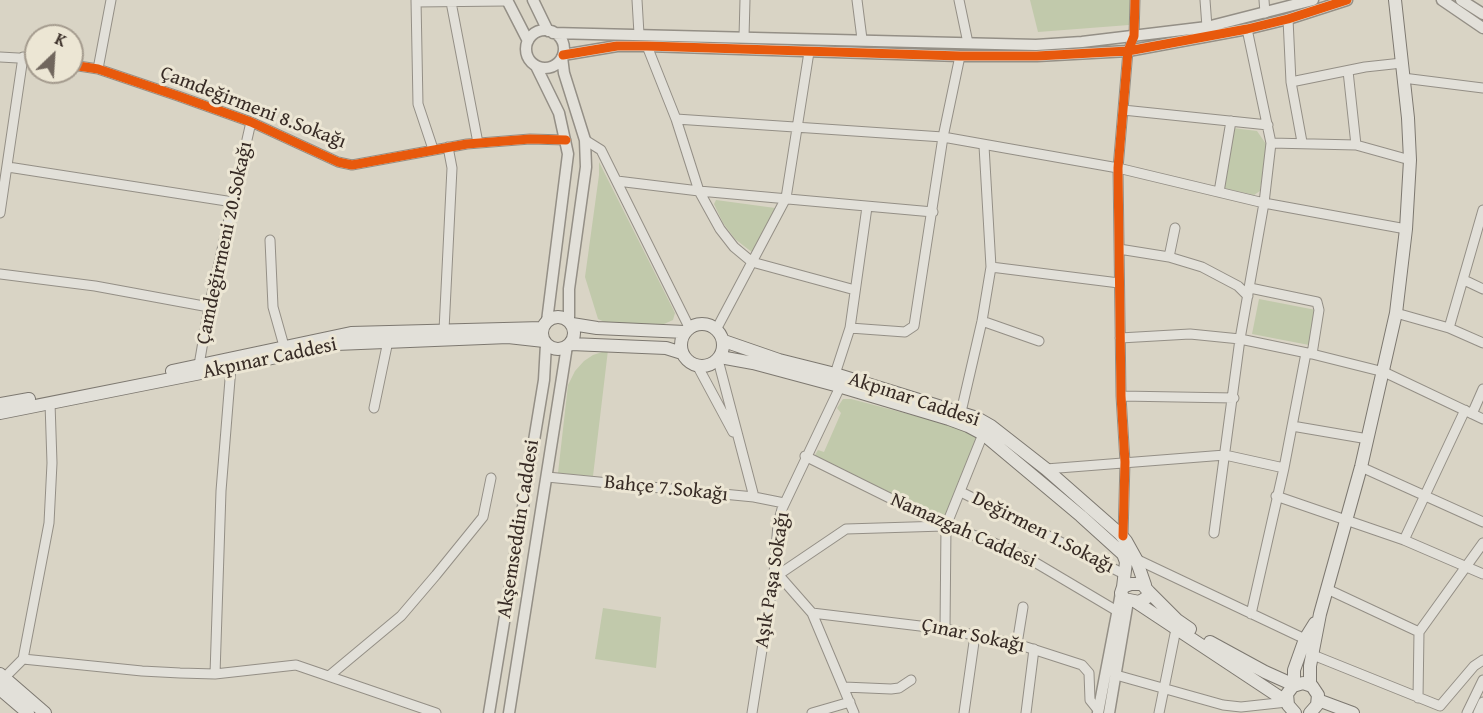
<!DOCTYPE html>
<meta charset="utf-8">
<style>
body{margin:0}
#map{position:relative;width:1483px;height:713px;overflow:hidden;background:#d9d4c5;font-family:"Gentium Book Plus",serif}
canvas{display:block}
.north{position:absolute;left:24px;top:24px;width:60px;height:60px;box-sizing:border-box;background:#ece6d4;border:2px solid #a49b8e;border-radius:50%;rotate:25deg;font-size:16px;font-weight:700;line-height:24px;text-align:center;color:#372b25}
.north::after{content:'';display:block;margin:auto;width:21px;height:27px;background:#70665d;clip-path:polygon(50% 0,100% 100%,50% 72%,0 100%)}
</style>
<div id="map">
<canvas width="1483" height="713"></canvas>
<div class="north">K</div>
</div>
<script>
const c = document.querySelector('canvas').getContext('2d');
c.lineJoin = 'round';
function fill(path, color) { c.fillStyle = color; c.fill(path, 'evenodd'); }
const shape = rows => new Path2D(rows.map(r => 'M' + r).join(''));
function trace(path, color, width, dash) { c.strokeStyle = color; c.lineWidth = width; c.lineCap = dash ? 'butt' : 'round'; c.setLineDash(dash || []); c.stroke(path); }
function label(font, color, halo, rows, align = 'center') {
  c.font = font + ' "Gentium Book Plus",serif'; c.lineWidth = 6; c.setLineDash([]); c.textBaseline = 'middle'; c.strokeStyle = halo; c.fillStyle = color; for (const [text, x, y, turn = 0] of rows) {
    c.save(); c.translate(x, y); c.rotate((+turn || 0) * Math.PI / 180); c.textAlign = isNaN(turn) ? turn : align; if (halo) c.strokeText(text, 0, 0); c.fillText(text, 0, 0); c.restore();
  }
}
const green = shape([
 [1030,0,1130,0,1129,25,1038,32],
 [1233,128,1257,131,1266,144,1260,191,1254,195,1224,188],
 [599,162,675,313,673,320,664,324,607,323,598,319,585,277,599,175],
 [716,200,775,208,753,253,735,239,723,223,714,204],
 [1259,299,1316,310,1309,345,1252,334],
 [608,350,593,476,558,473,568,385,575,371,584,361,593,355],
 [843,399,851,399,954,426,979,437,944,520,821,461,815,455,818,450,824,452,841,413,837,408],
 [603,608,661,617,656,668,595,659]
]);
const minor = shape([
 [416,0,418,104,433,149],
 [637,0,639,34],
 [857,0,862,39],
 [959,0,968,43],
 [1205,0,1207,27],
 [1264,0,1265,13],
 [416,2,507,1],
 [451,2,478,143],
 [1288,19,1291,82,1302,142],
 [744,37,745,0],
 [647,46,676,119,699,191,720,229,734,247,752,262,855,290],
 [0,57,36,59],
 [72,65,98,69,178,96,251,122,338,162,352,165,467,144,530,139,566,140],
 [98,69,111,0],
 [1348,71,1356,145],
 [1403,78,1483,88],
 [1291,82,1365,67,1402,63],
 [1123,110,1268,125],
 [676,119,943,137,1118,168,1264,203,1406,229],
 [585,140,601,150,689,327],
 [1271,143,1356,145,1410,160],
 [8,167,233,202],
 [617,181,699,191,933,212],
 [1219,192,1231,121],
 [0,213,23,57],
 [270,240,273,307,284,346],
 [1119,249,1169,257,1202,267,1238,286,1248,296],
 [1169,257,1175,228],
 [991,267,1119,283],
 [0,274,95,286,209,307],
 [1464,280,1483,289],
 [1250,288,1317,302,1319,310,1312,354],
 [1396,313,1449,328,1483,343],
 [982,321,1039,341],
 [717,328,786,198,809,52],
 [850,328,905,332,914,326,943,137,960,56],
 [1449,328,1483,210],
 [444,330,452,168,448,147],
 [1120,338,1190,334,1240,339,1312,354,1384,372,1483,419],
 [718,360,754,497],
 [199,365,209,307,251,122],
 [697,365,733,432],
 [835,374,850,328,867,207],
 [1121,396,1234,398],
 [374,408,388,341],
 [961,412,982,321,991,267,984,146],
 [1472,414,1483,389],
 [1292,426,1368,439],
 [805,456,946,526,985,539,1026,557,1117,611],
 [1361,467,1483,522],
 [1046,469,1225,455,1284,468],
 [547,477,754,497,784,503],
 [961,492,1124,574],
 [1276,496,1404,540,1483,574],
 [1214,533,1240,339,1264,203,1271,143,1247,29],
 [1123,536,1125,462,1121,396,1118,168,1128,51,1134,36,1135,0],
 [1404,540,1465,410],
 [1136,559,1305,639],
 [776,572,812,613,854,713],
 [778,575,846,529,944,526],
 [1327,589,1419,632],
 [812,613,945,629,1017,644,1082,665,1089,673,1090,700,1098,710],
 [1251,614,1284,468,1306,353],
 [945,629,946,526,983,434],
 [1017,644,1023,607],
 [1313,655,1440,706,1474,666,1483,660],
 [23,659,49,523,52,463,50,403],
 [215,674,221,491,231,367],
 [1116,675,1223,705,1241,707,1287,702],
 [329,676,401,616,436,575,483,517,491,478],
 [0,682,23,659,142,671,180,673,215,674,296,665,436,713],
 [844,687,891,689,899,688,911,680],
 [1418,698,1419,632,1483,543],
 [752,713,774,574,778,524,782,509,840,387],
 [812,713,850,702],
 [964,713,975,635],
 [1026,713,1034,649],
 [1159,713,1176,629],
 [1467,713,1483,680],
 [1478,713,1483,702]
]);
const tertiary = shape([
 [507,0,528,41],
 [533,0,548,31],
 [1442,0,1483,28],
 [1461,0,1483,14],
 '526 49a19 19 0 1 1 38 0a19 19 0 1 1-38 0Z',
 [553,33,1036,45,1082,42,1207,27,1313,0],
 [563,55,617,46,647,46,960,56,1037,56,1128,51,1247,29,1288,19,1347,0],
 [562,57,564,73,585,140,586,167,569,289,569,321],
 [536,66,559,113,568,154,547,321],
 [489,713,544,380,546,344],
 [509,713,567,346],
 [1098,713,1121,593],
 [1109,713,1128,601]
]);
const secondary = shape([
 '542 333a16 16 0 1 1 32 0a16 16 0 1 1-32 0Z',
 '681 345a21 21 0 1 1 42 0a21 21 0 1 1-42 0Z',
 [572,324,597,328,685,332],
 [724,341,779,360,835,374,977,418,991,426,1046,469,1120,534,1126,541,1136,559,1145,585],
 [571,344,666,348,682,353],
 [720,357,753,363,835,385,949,419,968,426,983,434,1081,516,1123,554,1126,562,1123,587,1121,593,1124,599,1139,602,1146,598,1149,592,1142,584,1131,584,1123,587],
 [172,371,351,333,542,328],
 [0,404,29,399],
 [0,413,231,367,336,344,508,337,544,341],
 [1149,592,1177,620,1190,629],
 [1136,602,1287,702],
 [1210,642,1265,672,1294,685],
 [0,674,45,713],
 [1294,685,1294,670,1305,639,1315,623],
 [1310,685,1310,666,1320,614,1361,467,1396,313,1406,229,1410,160,1408,118,1395,0],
 [0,689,28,713],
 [1318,700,1353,713],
 [1295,713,1288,705,1287,694,1293,686,1303,683,1312,686,1318,695,1317,705,1310,713]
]);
const cycleway = shape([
 [563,55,617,46,647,46,960,56,1037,56,1128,51,1247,29,1288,19,1347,0],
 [72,65,98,69,178,96,251,122,338,162,352,165,467,144,530,139,566,140],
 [1123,536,1125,462,1121,396,1118,168,1128,51,1134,36,1135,0]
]);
const streetNames = [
 ["Çamdeğirmeni 8.Sokağı",253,108,21],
 ["Çamdeğirmeni 20.Sokağı",225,243,-78],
 ["Akpınar Caddesi",270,359,-12],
 ["Akpınar Caddesi",914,400,18],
 ["Bahçe 7.Sokağı",666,489,6],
 ["Akşemseddin Caddesi",519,529,-81],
 ["Namazgah Caddesi",963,531,24],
 ["Değirmen 1.Sokağı",1043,533,27],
 ["Aşık Paşa Sokağı",773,580,-81],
 ["Çınar Sokağı",973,636,12]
];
fill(green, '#c1c9ab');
trace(minor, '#948f86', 11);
trace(tertiary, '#948f86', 13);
trace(secondary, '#7d7870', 14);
trace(minor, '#e2e0d9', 9);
trace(tertiary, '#e2e0d9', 10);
trace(secondary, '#e2e0d9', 12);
trace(cycleway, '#e8590c', 9);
label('20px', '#372b25', '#ece6d4', streetNames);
</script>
